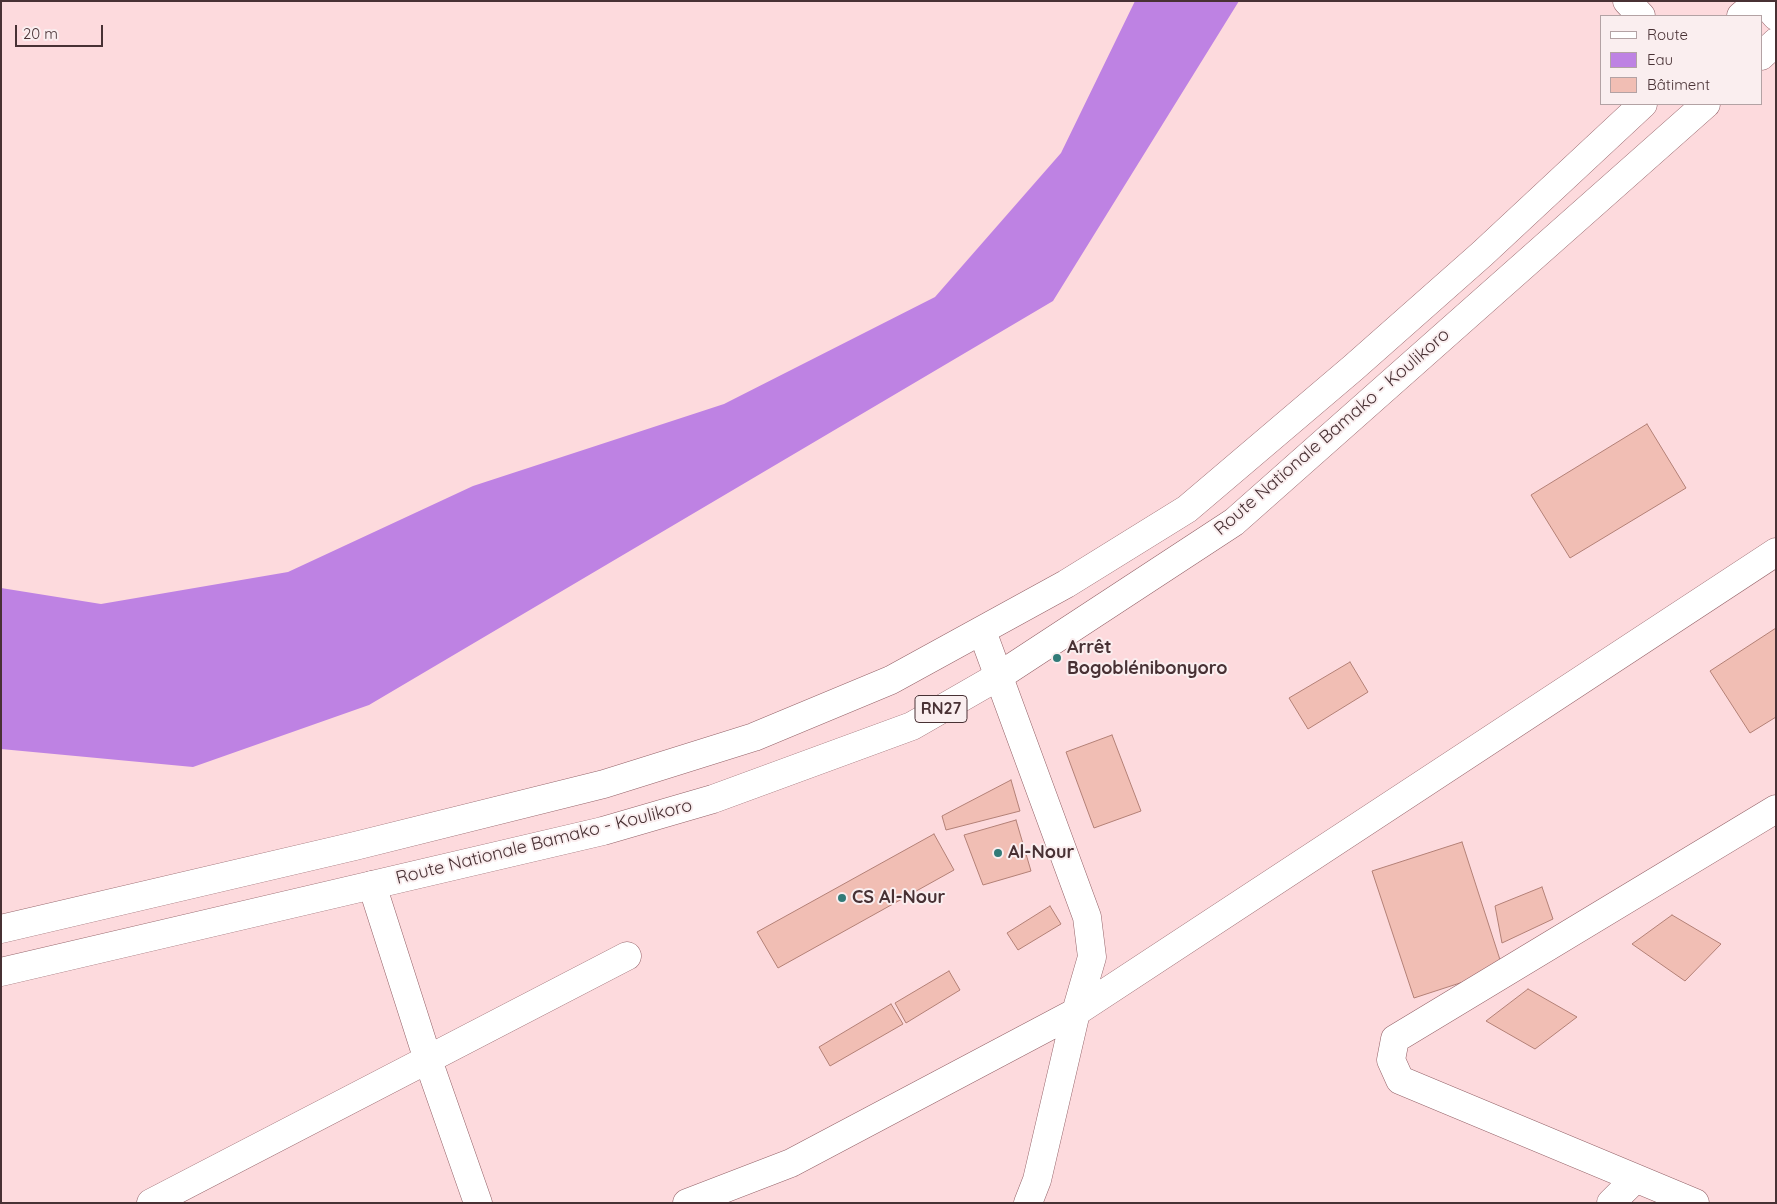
<!DOCTYPE html>
<meta charset="utf-8">
<style>
body{margin:0}
#map{position:relative;width:1777px;height:1204px;overflow:hidden;background:#fddadd;font-family:Quicksand,sans-serif}
canvas{display:block}
.frame{position:absolute;inset:0;border:2px solid #483134;pointer-events:none}
.legend{position:absolute;left:1600px;top:15px;width:162px;height:90px;box-sizing:border-box;background:#faeeef;border:1px solid #b3a2a4;margin:0;padding:6px 9px;list-style:none;font-size:15px;color:#483134}
.legend li{display:flex;align-items:center;gap:10px;height:25px}
.legend b{width:25px;border:1px solid #b3a2a4}
.scale{position:absolute;left:15px;top:25px;width:88px;height:22px;box-sizing:border-box;border:2px solid #483134;border-top:0;padding-left:6px;font-size:15px;line-height:18px;white-space:nowrap;color:#483134;-webkit-text-stroke:4px #faeeef;paint-order:stroke}
</style>
<div id="map">
<canvas width="1777" height="1204"></canvas>
<div class="frame"></div>
<ul class="legend">
<li><b style="height:6px;background:#fff"></b>Route</li>
<li><b style="height:14px;background:#be82e3"></b>Eau</li>
<li><b style="height:14px;background:#f1beb4"></b>Bâtiment</li>
</ul>
<div class="scale">20 m</div>
</div>
<script>
const c = document.querySelector('canvas').getContext('2d');
c.lineJoin = 'round';
function fill(path, color) { c.fillStyle = color; c.fill(path, 'evenodd'); }
const shape = rows => new Path2D(rows.map(r => 'M' + r).join(''));
function trace(path, color, width, dash) { c.strokeStyle = color; c.lineWidth = width; c.lineCap = dash ? 'butt' : 'round'; c.setLineDash(dash || []); c.stroke(path); }
function label(font, color, halo, rows, align = 'center') {
  c.font = font + ' Quicksand,sans-serif'; c.lineWidth = 4; c.setLineDash([]); c.textBaseline = 'middle'; c.strokeStyle = halo; c.fillStyle = color; for (const [text, x, y, turn = 0] of rows) {
    c.save(); c.translate(x, y); c.rotate((+turn || 0) * Math.PI / 180); c.textAlign = isNaN(turn) ? turn : align; if (halo) c.strokeText(text, 0, 0); c.fillText(text, 0, 0); c.restore();
  }
}
const water = shape([
 [1135,1,1239,1,1053,301,369,705,193,767,1,749,1,588,101,604,288,572,473,486,724,404,935,297,1061,153]
]);
const building = shape([
 [1647,424,1686,488,1570,558,1531,495,1647,424],
 [1776,628,1776,717,1750,733,1710,671,1776,628],
 [1350,662,1368,692,1308,729,1289,698,1350,662],
 [1112,735,1141,811,1094,828,1066,752,1112,735],
 [1011,780,1020,811,946,830,942,816,1011,780],
 [1016,820,1031,871,983,885,964,835,1016,820],
 [934,834,954,870,778,968,757,932,934,834],
 [1462,842,1503,969,1414,998,1372,871,1462,842],
 [1542,887,1553,919,1502,943,1495,906,1542,887],
 [1050,906,1061,924,1018,950,1007,933,1050,906],
 [1672,915,1721,944,1685,981,1632,944,1672,915],
 [949,971,960,990,906,1023,895,1003,949,971],
 [1528,989,1577,1017,1535,1049,1486,1021,1528,989],
 [891,1004,903,1024,830,1066,819,1047,891,1004]
]);
const street = shape([
 [1627,1,1641,16],
 [1763,1,1776,16],
 [982,631,1087,917,1092,957,1076,1012,1037,1180,1028,1203],
 [372,885,428,1060,478,1203],
 [151,1203,627,956],
 [687,1203,791,1163,1076,1012,1776,552],
 [1611,1203,1635,1179],
 [1695,1203,1400,1080,1391,1060,1395,1039,1776,809]
]);
const primary = shape([
 [1741,16,1759,1],
 [1761,56,1776,42],
 [1,929,355,846,604,784,754,737,891,680,1066,584,1187,509,1353,368,1482,254,1643,104],
 [1,972,603,831,713,799,912,726,999,676,1234,522,1706,104]
]);
const markers = [
 [1057,658,5,"#327b78"],
 [998,853,5,"#327b78"],
 [842,898,5,"#327b78"]
];
const shields = [
 [941,709,52]
];
const shieldNames = [
 ["RN27",941,709]
];
const streetNames = [
 ["Route Nationale Bamako - Koulikoro",1332,432,-41],
 ["Route Nationale Bamako - Koulikoro",544,842,-14]
];
const poiNames = [
 ["Arrêt",1067,648],
 ["Bogoblénibonyoro",1067,669],
 ["Al-Nour",1008,853],
 ["CS Al-Nour",852,898]
];
fill(water, '#be82e3');
fill(building, '#f1beb4');
trace(building, '#b38076', 1);
trace(street, '#936167', 29);
trace(primary, '#936167', 29);
trace(street, '#fff', 28);
trace(primary, '#fff', 28);
for (const [x, y, r, color] of markers) { const dot = new Path2D(); dot.arc(x, y, r, 0, 2 * Math.PI); c.fillStyle = color; c.fill(dot); trace(dot, '#faeeef', 2); }
for (const [x, y, w] of shields) { const box = new Path2D(); box.roundRect(x - w / 2, y - 13.5, w, 27, 4); c.fillStyle = '#faeeef'; c.fill(box); trace(box, '#483134', 1); }
label('bold 16px', '#483134', null, shieldNames);
label('18px', '#483134', '#faeeef', streetNames);
label('bold 18px', '#483134', '#faeeef', poiNames, 'left');
</script>
